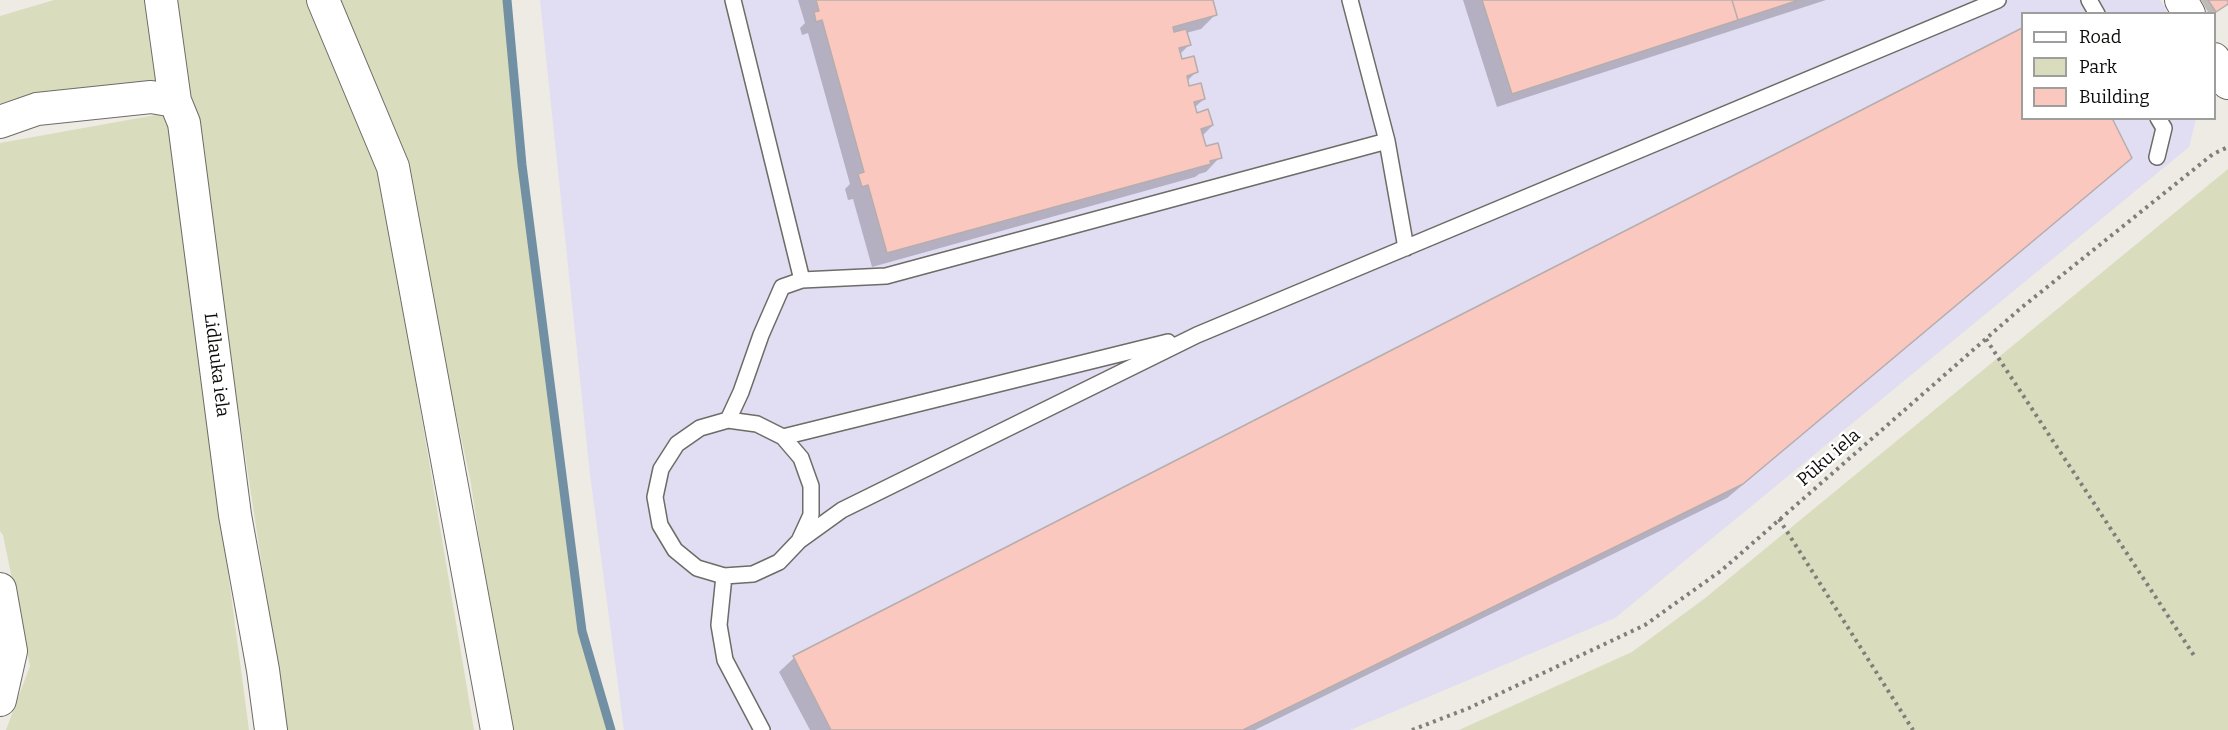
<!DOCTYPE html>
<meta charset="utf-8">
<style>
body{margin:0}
#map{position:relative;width:2228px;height:730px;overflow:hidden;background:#eeeae4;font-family:Bitter,serif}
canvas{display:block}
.legend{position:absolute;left:2021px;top:12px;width:195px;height:108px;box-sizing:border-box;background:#fff;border:2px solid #9e9e9d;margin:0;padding:8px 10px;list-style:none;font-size:18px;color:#0d0c0a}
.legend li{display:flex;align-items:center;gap:12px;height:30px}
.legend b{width:30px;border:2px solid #9e9e9d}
</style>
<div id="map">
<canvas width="2228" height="730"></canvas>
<ul class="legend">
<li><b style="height:8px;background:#fff"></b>Road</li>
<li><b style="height:16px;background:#dadcbe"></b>Park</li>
<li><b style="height:16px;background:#fbc8c0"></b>Building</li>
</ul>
</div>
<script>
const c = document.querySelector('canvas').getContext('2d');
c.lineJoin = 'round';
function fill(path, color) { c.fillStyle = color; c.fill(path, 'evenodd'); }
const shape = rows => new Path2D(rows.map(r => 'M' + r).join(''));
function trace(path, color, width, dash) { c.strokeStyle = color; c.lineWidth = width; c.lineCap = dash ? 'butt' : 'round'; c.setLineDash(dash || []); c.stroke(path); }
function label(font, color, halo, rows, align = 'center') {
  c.font = font + ' Bitter,serif'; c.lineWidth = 5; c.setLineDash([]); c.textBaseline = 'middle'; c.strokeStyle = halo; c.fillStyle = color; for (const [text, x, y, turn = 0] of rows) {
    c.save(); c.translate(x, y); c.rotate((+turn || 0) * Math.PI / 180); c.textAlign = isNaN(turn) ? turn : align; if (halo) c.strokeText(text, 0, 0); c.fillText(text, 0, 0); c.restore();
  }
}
const industrial = shape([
 [540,0,2160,0,2168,13,2022,14,2022,118,2196,119,2189,147,1615,618,1350,730,624,730,590,474]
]);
const green = shape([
 [54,0,146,0,157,82,0,107,0,16],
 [176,0,308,0,350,86,384,193,474,730,287,730],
 [336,0,507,0,522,165,582,631,611,730,509,730,470,478,416,234],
 [167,113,249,730,6,730,30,666,3,535,0,531,0,143],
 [2228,169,2228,730,1459,730,1632,652,1704,599]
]);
const shadow = shape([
 [798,0,1212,0,1216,14,1201,29,1186,33,1189,45,1179,55,1181,61,1196,72,1187,81,1188,87,1204,99,1194,108,1196,115,1207,111,1212,126,1202,136,1205,148,1220,157,1206,172,1199,174,1195,177,872,267,853,199,848,200,845,189,850,184,808,33,802,35,800,28,805,23],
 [1463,0,1826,0,1497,107],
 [2201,0,2228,0,2228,4,2213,14,2209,14],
 [2022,30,2022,118,2131,157,2116,172,1727,498,1255,730,810,730,779,672,794,658]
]);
const stream = shape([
 [507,0,522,165,582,631,611,730]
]);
const building = shape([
 [816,0,1213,0,1217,15,1173,27,1174,32,1186,29,1191,45,1179,48,1182,59,1194,56,1198,72,1187,76,1189,86,1201,83,1205,99,1194,102,1197,113,1208,109,1213,125,1201,129,1206,146,1218,143,1222,158,1210,161,1211,164,887,253,868,185,862,187,858,174,864,172,822,20,816,22,814,12,819,11,816,0],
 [1482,0,1732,0,1738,20,1512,94,1482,0],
 [1732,0,1799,0,1738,20,1732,0],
 [2208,0,2228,0,2228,4,2216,12,2208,0],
 [2022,28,2022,118,2112,118,2132,158,1743,484,1243,730,831,730,793,656,2022,28]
]);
const path = shape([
 [1986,339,2195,657],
 [1779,519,1913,730],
 [1412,730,1469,708,1645,625,1722,570,2021,308,2213,154,2228,147]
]);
const service = shape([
 [733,0,802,280],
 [1350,0,1387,141,1406,248],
 [2089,0,2097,14],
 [2157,157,2164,128,2158,118],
 [728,420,741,392,761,335,782,287,802,280,886,276,1387,141],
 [783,437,801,458,811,486,811,515,799,541,779,562,753,574,724,576,697,568,675,550,660,525,655,497,661,469,677,444,700,428,728,420,757,424,783,437,1168,342],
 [799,541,842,510,1197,335,1998,0],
 [724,576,719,625,725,660,762,730]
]);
const minor = shape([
 [161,0,175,101,184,123,235,515,263,670,271,730],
 [323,0,393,167,497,730],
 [2181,0,2189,14],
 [2214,59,2228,83],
 [0,122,37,109,151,97,175,101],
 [0,589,11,651,0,700]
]);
const streetNames = [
 ["Lidlauka iela",216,365,83],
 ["Pūku iela",1829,458,-41]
];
fill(industrial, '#e1ddf3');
fill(green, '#dadcbe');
fill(shadow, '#0003');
trace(stream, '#7290a3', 9);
fill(building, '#fbc8c0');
trace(building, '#b6aeac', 1.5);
trace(service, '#6f6b66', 18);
trace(minor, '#6f6b66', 34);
trace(path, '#807e7a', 4, [3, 4.5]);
trace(service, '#fff', 15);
trace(minor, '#fff', 32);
label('18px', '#0d0c0a', '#fff', streetNames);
</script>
